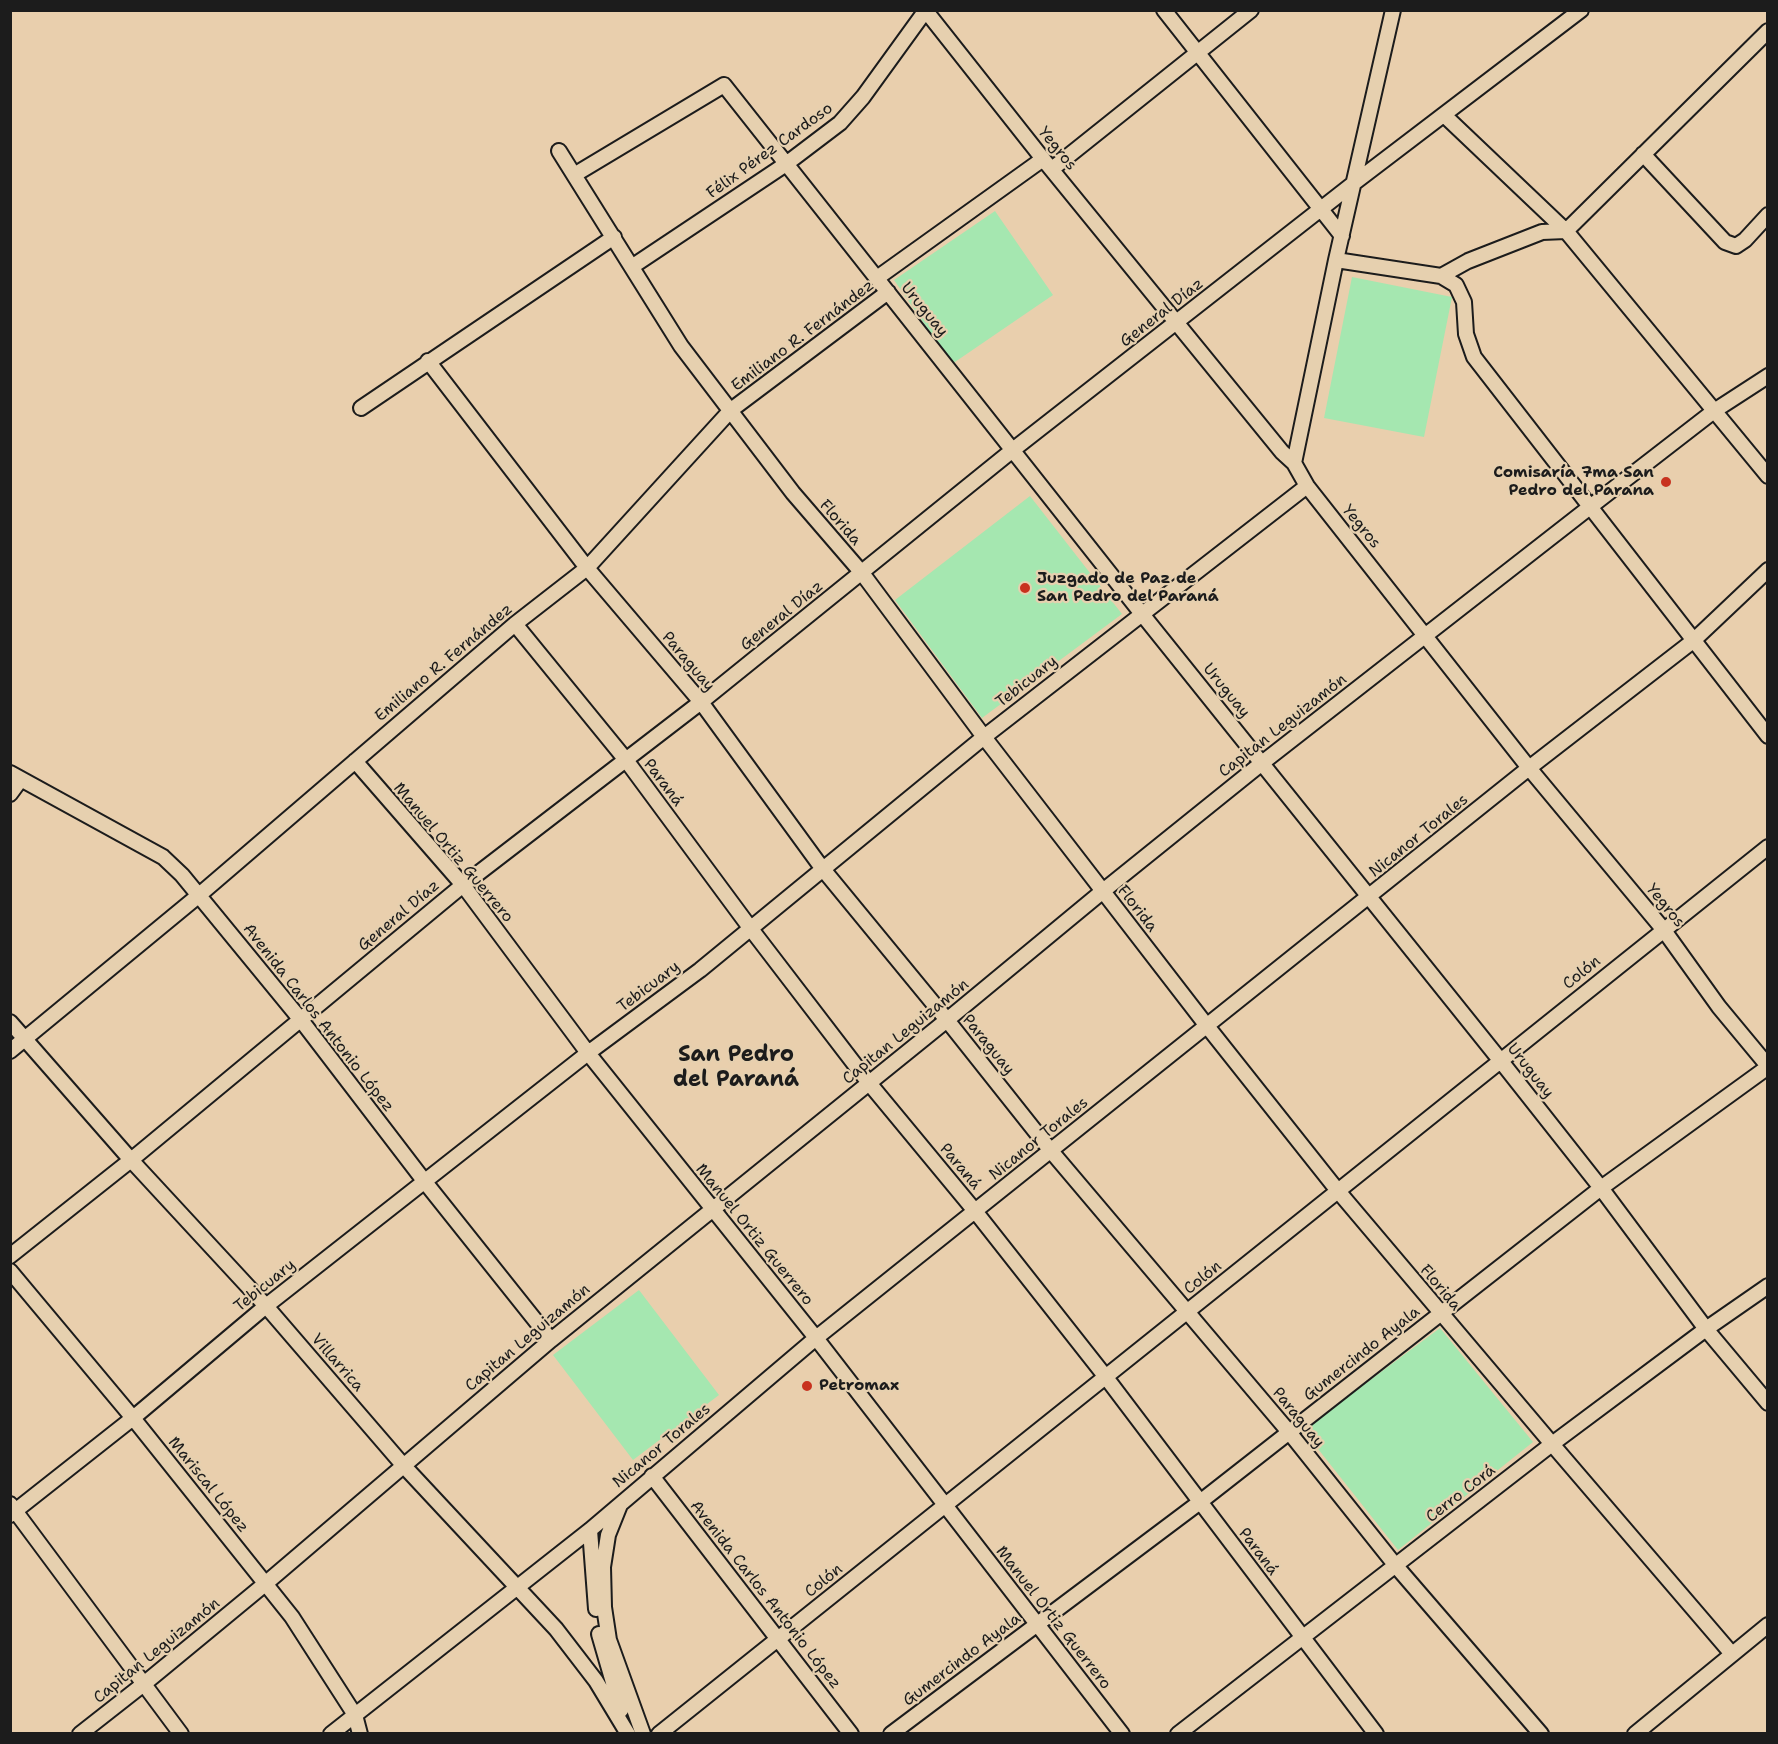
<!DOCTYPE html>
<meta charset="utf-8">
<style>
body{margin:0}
#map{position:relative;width:1778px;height:1744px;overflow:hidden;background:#e9cfad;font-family:"Shantell Sans",sans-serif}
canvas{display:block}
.frame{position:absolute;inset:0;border:12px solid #1c1c1c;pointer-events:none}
</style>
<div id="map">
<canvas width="1778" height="1744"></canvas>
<div class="frame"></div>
</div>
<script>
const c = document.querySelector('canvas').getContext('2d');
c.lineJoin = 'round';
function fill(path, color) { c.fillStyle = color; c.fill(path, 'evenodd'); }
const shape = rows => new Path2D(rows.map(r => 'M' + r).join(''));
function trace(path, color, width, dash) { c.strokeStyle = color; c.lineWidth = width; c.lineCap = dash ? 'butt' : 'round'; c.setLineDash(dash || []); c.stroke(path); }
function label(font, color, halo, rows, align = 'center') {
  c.font = font + ' "Shantell Sans",sans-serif'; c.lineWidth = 4.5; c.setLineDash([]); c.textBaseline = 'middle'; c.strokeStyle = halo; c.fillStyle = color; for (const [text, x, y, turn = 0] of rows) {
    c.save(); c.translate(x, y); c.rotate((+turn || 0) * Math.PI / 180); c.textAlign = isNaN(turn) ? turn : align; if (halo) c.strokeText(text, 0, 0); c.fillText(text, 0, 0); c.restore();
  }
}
const green = shape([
 [995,211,1053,295,952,364,894,280],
 [1352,277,1452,297,1424,437,1324,418],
 [1030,496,1122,614,982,718,895,600],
 [639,1290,719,1395,633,1460,553,1355],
 [1440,1328,1533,1442,1398,1550,1303,1430]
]);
const minor = shape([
 [1164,10,1342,236],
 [926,11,1043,159,1282,452,1294,463,1307,486,1529,768,1663,929,1719,1007,1768,1066],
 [1444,115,1566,231,1768,476],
 [559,151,681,346,793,493,862,573,984,737,1207,1026,1338,1191,1552,1444,1732,1654],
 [1643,154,1725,242,1736,246,1745,240,1768,215],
 [1052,169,1251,10],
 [574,175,724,85,1142,614,1500,1060,1601,1188,1706,1329,1768,1403],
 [1336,260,1441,276,1456,285,1464,302,1466,334,1474,357,1768,736],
 [633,266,786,164,840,123,863,97,926,10],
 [1441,276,1468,261,1542,232,1566,231,1768,31],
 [877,278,1043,159],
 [428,361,587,568,701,702,822,868,947,1020,1051,1151,1289,1432,1396,1566,1541,1734],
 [361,408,614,237],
 [1294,463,1336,260,1393,10],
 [515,624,626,760,751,929,869,1083,975,1211,1105,1376,1376,1734],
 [355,761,463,885,588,1053,816,1338,1122,1734],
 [10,773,163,857,182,875,301,1020,425,1182,551,1340],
 [10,794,21,779],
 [10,1022,131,1160,266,1306,403,1465,556,1629,596,1681,628,1734],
 [10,1051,198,896,515,624,587,568,731,410,888,292],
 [10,1256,131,1160,463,885,701,702,1014,449,1354,183,1581,10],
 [10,1271,133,1418,292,1617,355,1715,360,1734],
 [652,1476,851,1734],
 [10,1504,181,1734],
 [620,1505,608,1535,603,1567,604,1607,609,1640,643,1734],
 [10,1515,133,1418,266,1306,588,1053,700,970,984,737,1307,486],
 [590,1530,596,1609],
 [599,1634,621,1710],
 [80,1734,145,1683,265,1584,551,1340,947,1020,1103,891,1262,763,1590,507,1714,411,1768,376],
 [331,1734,590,1530,816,1338,1529,768,1693,641,1768,570],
 [659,1734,1768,847],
 [891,1734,1200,1502,1601,1188,1768,1067],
 [1178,1734,1552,1444,1706,1329,1768,1286],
 [1635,1734,1768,1625]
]);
const markers = [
 [1666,482,6,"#c8321e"],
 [1025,588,6,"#c8321e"],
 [807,1386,6,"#c8321e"]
];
const streetNames = [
 ["Yegros",1057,149,51],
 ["Félix Pérez Cardoso",770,151,-36],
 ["Uruguay",924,310,51],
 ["General Díaz",1162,313,-38],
 ["Emiliano R. Fernández",803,336,-37],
 ["Florida",840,523,49],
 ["Yegros",1361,527,51],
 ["General Díaz",782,616,-39],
 ["Paraguay",688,662,50],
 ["Emiliano R. Fernández",444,663,-40],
 ["Tebicuary",1027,682,-38],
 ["Uruguay",1226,691,51],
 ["Capitan Leguizamón",1283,726,-38],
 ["Paraná",663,783,53],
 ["Nicanor Torales",1419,836,-39],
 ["Manuel Ortiz Guerrero",453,853,50],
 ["Yegros",1665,906,51],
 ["Florida",1137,909,52],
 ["General Díaz",399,916,-40],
 ["Colón",1582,973,-39],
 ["Tebicuary",649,987,-37],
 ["Avenida Carlos Antonio López",318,1018,52],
 ["Capitan Leguizamón",906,1032,-39],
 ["Paraguay",988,1045,51],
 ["Uruguay",1530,1071,52],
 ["Nicanor Torales",1039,1139,-39],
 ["Paraná",960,1167,50],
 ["Manuel Ortiz Guerrero",754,1235,51],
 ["Colón",1203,1278,-39],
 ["Tebicuary",265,1286,-39],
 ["Florida",1440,1288,50],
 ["Capitan Leguizamón",528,1338,-40],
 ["Gumercindo Ayala",1362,1354,-38],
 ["Villarrica",337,1363,49],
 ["Paraguay",1298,1418,51],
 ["Nicanor Torales",662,1446,-40],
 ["Mariscal López",208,1485,51],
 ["Cerro Corá",1461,1494,-38],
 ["Paraná",1258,1552,53],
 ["Colón",824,1581,-39],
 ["Avenida Carlos Antonio López",765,1595,52],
 ["Manuel Ortiz Guerrero",1053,1618,52],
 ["Capitan Leguizamón",157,1651,-39],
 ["Gumercindo Ayala",962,1660,-37]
];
const poiNames = [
 ["Comisaría 7ma San",1654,473,"right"],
 ["Pedro del Parana",1654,491,"right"],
 ["Juzgado de Paz de",1037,579],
 ["San Pedro del Paraná",1037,597],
 ["Petromax",819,1386]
];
const districtNames = [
 ["San Pedro",736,1055],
 ["del Paraná",736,1080]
];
fill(green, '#a5e7b0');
trace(minor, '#1c1c1c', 18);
trace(minor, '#e6d0af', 14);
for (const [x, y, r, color] of markers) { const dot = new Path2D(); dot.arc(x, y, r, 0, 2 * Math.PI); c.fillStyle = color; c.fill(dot); trace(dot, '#e6d0af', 2); }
label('16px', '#1c1c1c', '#e6d0af', streetNames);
label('bold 16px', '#1c1c1c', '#e6d0af', poiNames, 'left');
label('bold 22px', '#1c1c1c', '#e6d0af', districtNames);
</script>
